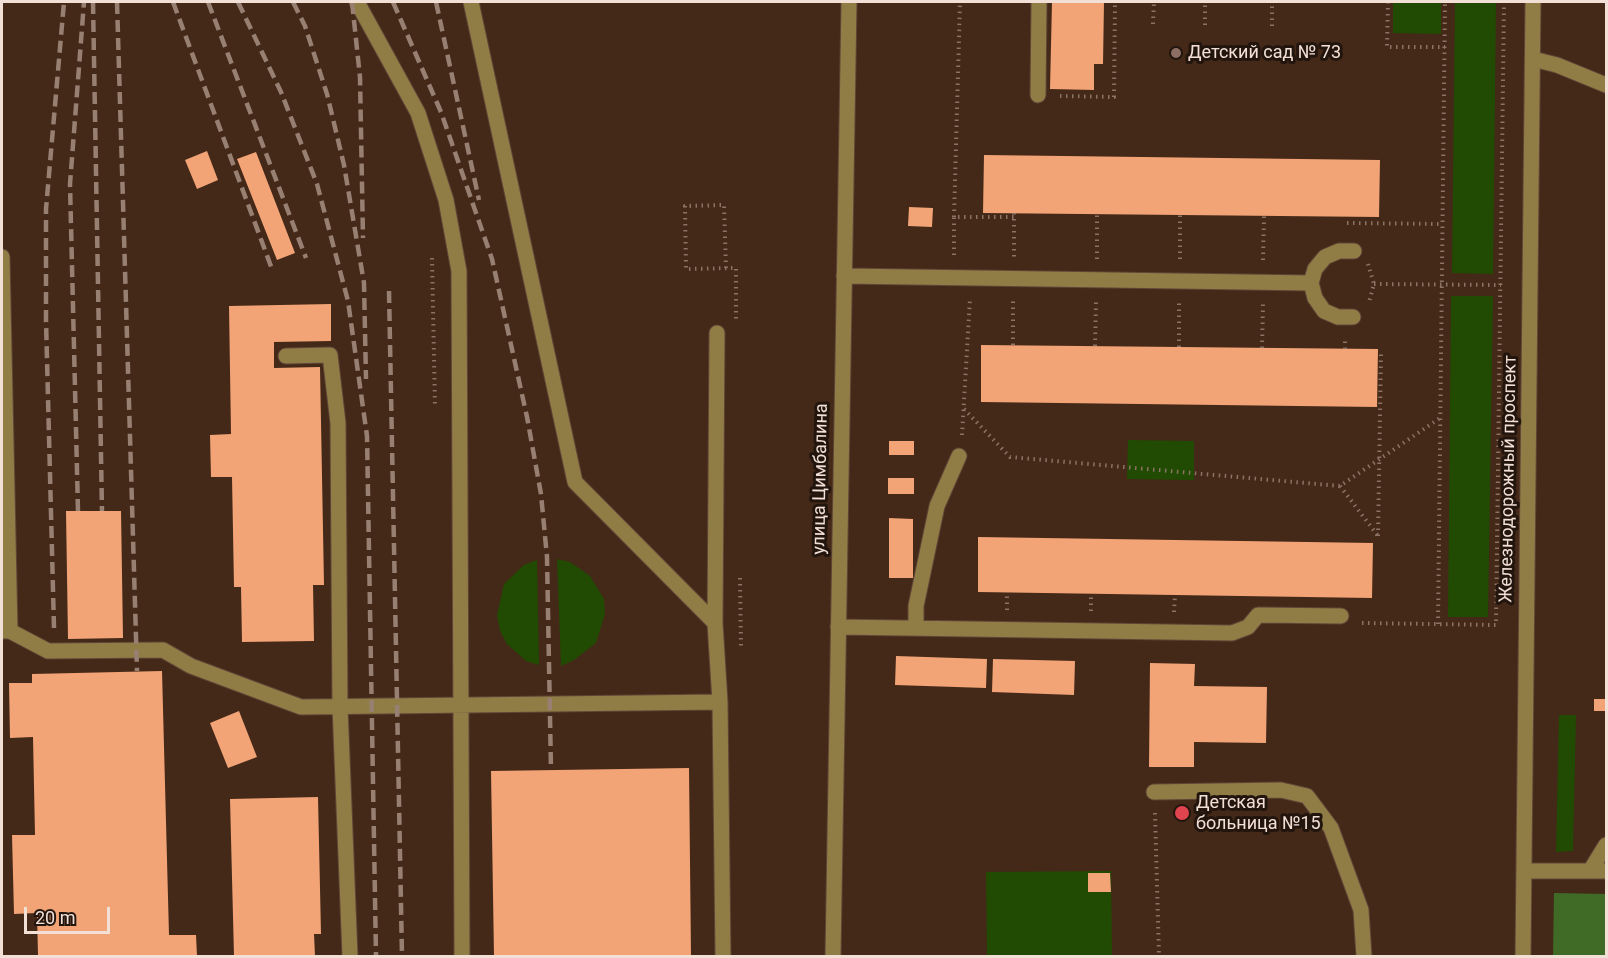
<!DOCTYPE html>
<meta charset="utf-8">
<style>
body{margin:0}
#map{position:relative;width:1608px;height:958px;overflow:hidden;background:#442919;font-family:Roboto,sans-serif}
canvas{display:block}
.frame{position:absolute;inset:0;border:3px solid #f2dfd5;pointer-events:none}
.scale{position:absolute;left:24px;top:907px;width:86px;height:27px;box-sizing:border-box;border:3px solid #f2dfd5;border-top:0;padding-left:8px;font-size:18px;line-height:21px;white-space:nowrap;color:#f2dfd5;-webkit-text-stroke:4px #22150e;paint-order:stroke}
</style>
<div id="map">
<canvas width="1608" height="958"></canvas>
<div class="frame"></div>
<div class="scale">20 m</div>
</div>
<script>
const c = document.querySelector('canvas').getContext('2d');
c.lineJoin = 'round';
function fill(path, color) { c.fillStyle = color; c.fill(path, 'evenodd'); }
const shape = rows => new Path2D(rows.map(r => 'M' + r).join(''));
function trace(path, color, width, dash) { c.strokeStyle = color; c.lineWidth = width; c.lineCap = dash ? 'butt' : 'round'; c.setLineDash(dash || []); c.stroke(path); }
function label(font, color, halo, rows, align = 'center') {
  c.font = font + ' Roboto,sans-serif'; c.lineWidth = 6; c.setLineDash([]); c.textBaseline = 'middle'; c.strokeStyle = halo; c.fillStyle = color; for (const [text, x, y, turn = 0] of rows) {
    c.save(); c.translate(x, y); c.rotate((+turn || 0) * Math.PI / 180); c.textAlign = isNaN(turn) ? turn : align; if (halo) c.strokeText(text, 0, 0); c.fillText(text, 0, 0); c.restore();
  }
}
const green = shape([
 [1393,2,1441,2,1441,34,1393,33],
 [1455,2,1496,2,1493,274,1452,273],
 [1451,296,1493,296,1488,617,1448,617],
 [1128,440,1194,441,1194,480,1127,479],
 [557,559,570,562,590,576,604,599,605,614,596,643,574,660,561,666],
 [537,560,539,665,526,661,507,644,500,631,497,615,504,584,524,565],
 [1559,715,1576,715,1573,851,1556,852],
 [1111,871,1112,956,987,956,986,872]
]);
const forest = shape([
 [1554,893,1606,894,1606,956,1553,956]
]);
const building = shape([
 [1052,2,1104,2,1103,64,1094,64,1094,90,1050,89],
 [207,151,218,180,197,189,185,160],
 [256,152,295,253,277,260,237,159],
 [984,155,1380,160,1379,217,983,213],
 [909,207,933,208,932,227,908,226],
 [331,304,331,341,274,342,274,368,320,367,324,585,313,585,314,641,242,642,241,587,234,587,232,477,211,477,210,435,231,434,229,306],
 [981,345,1378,349,1377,407,981,402],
 [889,441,914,441,914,455,889,455],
 [888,478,914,478,914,494,888,494],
 [66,511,121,511,123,638,68,639],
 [889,518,913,519,913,578,889,578],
 [978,537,1373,543,1372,598,978,592],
 [896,656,987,659,986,688,895,685],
 [993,659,1075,661,1074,695,992,692],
 [1150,663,1195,664,1194,686,1267,687,1266,743,1194,742,1194,767,1149,767],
 [162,671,169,935,196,935,197,956,38,956,37,913,14,914,12,835,35,835,33,737,10,738,9,683,32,683,32,674],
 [1594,699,1606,699,1606,711,1594,711],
 [239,711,257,757,228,768,210,723],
 [689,768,691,956,494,956,491,771],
 [318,797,321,934,314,934,315,956,234,956,230,799],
 [1088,873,1110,873,1111,892,1088,892]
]);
const path = shape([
 [1388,2,1387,47,1445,47],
 [1153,24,1154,2],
 [1205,25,1205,2],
 [1272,26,1272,2],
 [1060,96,1114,97,1115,2],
 [1014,213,1014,258],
 [954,217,960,2],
 [1347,223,1443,224],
 [954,255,954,217,1014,217],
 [432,258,435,407],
 [1097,259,1097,214],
 [1180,259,1180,215],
 [1263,260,1264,216],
 [1368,264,1374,284,1369,302],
 [726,268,724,205,685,206,686,269,736,268,736,321],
 [1374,284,1501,285],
 [1013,345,1013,298],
 [1095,346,1096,302],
 [1179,347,1179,303],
 [1262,348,1263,304],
 [1345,349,1345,338],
 [964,409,1010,457,1340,486,1440,418],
 [962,435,970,299],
 [1340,486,1378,536],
 [1378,536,1381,353],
 [740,578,741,648],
 [1007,610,1007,592],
 [1091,611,1091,593],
 [1174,612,1175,595],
 [1362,623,1496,625,1504,2],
 [1438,624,1445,2],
 [1155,813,1159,956]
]);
const minor = shape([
 [357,2,418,113,446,200,459,271,462,956],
 [471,2,575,482,715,623,720,702,723,956],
 [1533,59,1557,65,1606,85],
 [1038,95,1039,2],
 [2,257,10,631,2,631],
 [844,276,1311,283],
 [1353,317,1338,317,1324,311,1315,298,1311,283,1315,269,1325,257,1339,251,1354,251],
 [286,356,330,355,338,423,340,707,350,956],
 [715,623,717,333],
 [838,627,1232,633,1248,627,1258,615,1341,616],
 [916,628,916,606,937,506,959,456],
 [10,631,48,651,163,650,191,666,301,707,720,702],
 [1154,792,1281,790,1307,796,1331,828,1361,910,1364,956],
 [1524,871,1606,871],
 [1590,871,1606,845],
 [833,956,849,2],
 [1523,956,1533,2]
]);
const rail = shape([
 [93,2,102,511],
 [117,2,137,671],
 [173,2,272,269],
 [208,2,306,258],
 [238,2,281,92,317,184,348,301,367,436,376,956],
 [293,2,305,26,327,94,344,165,364,283,366,379],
 [352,2,360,77,363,238],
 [393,2,441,112,492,259,527,417,541,494,547,557,551,770],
 [436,2,479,200],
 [389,291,402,956],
 [78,511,70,184,84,2],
 [54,628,46,321,46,209,64,2]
]);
const markers = [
 [1176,53,6,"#8d6e63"],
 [1182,813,8,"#e0444e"]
];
const poiNames = [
 ["Детский сад № 73",1188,53],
 ["Детская",1196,803],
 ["больница №15",1196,824]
];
const streetNames = [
 ["улица Цимбалина",821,479,-89],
 ["Железнодорожный проспект",1509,479,-89]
];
fill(green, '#214b02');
fill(forest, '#3f6b26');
fill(building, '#f2a476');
trace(minor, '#604637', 17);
trace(path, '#8b7365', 4, [1.5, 4.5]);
trace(minor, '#907d46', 15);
trace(rail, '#977f72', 4.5, [12, 6]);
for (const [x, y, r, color] of markers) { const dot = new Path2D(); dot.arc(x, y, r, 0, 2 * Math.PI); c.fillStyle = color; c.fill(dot); trace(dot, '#22150e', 2); }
label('18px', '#f2dfd5', '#22150e', poiNames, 'left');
label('18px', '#f2dfd5', '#22150e', streetNames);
</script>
